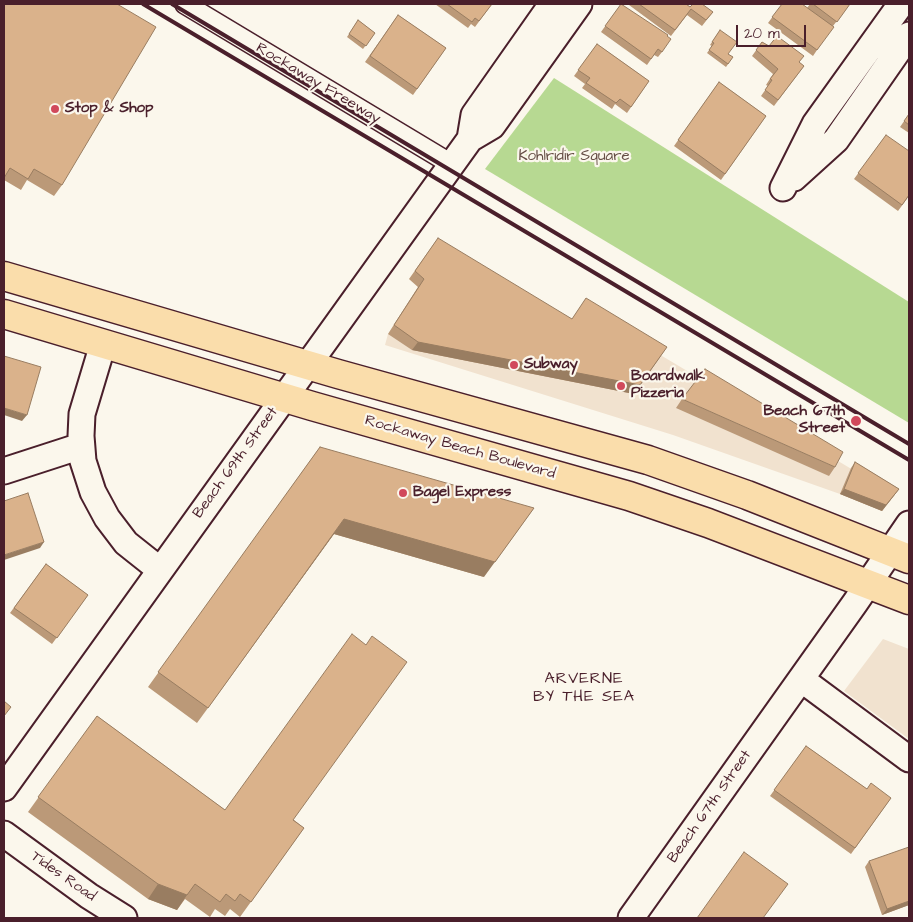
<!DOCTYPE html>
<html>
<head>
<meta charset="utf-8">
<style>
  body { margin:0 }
  #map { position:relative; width:913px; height:922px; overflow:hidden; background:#fbf7ec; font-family:"Architects Daughter",sans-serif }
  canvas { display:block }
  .frame { position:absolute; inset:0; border:5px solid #4a1f2b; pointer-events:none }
  .scale { position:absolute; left:736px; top:25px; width:70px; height:22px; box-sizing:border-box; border:2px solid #4a1f2b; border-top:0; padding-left:6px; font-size:15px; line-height:18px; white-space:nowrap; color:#4a1f2b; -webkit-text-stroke:4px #fbf7ec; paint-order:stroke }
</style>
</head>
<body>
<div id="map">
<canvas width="913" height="922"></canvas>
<div class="frame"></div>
<div class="scale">20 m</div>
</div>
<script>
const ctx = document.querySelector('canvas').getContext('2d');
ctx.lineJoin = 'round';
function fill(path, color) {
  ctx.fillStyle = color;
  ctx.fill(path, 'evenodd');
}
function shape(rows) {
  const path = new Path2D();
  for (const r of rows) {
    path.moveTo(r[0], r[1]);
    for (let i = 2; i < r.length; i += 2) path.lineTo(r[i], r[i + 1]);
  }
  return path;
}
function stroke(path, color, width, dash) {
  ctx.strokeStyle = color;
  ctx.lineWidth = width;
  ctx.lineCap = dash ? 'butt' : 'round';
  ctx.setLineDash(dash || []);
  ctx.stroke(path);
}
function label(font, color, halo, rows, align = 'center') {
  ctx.font = font + ' "Architects Daughter",sans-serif';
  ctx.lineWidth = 4.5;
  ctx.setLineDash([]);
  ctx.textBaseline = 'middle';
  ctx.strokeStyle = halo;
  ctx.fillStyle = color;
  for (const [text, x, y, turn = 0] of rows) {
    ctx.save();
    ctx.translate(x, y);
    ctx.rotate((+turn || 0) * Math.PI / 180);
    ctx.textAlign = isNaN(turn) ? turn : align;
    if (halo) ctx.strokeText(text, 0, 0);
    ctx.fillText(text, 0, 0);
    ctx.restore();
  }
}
const built = shape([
  [409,279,566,327,580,307,895,495,882,511,840,494,673,435,385,345,388,334,418,287],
  [883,639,909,649,909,739,844,691]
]);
const green = shape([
  [554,78,909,302,909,423,485,169]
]);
const pedestrian = shape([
  [185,4,451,164]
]);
const minor = shape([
  [470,139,474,115,552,4],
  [794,178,836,140,909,35],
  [783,188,815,124,901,4],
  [103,344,82,414,81,436,83,461,93,492,107,518,126,543,160,570],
  [4,471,81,446],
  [801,679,909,759],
  [4,788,470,139,492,126,579,4],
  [4,834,89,896,124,918],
  [631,918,855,603,909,524]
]);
const primary = shape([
  [4,276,338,374,648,460,747,495,909,559],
  [4,314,312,406,629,496,708,523,909,600]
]);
const rail = shape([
  [143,4,909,460],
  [172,4,909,444]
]);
const wall = shape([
  [4,4,62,185,54,196,27,180,21,190,4,180],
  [435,4,492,4,475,27,471,24,468,28],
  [621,4,667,36,662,52,658,57,654,55,647,65,601,32],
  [630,4,686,4,690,7,713,12,702,26,687,15,671,36,629,5],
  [782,4,807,8,810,4,850,4,833,26,813,56,768,23],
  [398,15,446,48,413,95,365,62],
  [358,20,375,33,363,49,347,37],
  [720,30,728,54,733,57,726,67,707,53,712,46,710,45],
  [762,42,769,46,799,62,804,66,774,106,761,96,768,86,766,85,773,74,752,56],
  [597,44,649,81,627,113,615,104,612,109,582,88,585,84,574,76],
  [719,82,766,116,721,180,674,146],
  [909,114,909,133,900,127],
  [886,135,909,196,898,211,854,179],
  [438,238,634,394,412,350,388,334,418,287,409,279],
  [682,399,835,467,829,476,676,408],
  [320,447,484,577,334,534,197,723,148,687],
  [855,462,899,489,882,511,840,494,851,468],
  [46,564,88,595,52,644,10,613],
  [97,716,225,810,294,820,304,828,240,917,230,909,225,916,215,909,210,917,185,899,177,910,148,899,28,812],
  [806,746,867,789,891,798,851,854,770,796],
  [869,861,909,905,882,915,865,867]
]);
const shadedWall = shape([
  [418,342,667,347,634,394,412,350],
  [4,408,27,415,22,421,4,415],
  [844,489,899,489,882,511,840,494],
  [534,508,484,577,334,534,197,723,344,519],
  [44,542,40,548,4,560,4,555],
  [158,884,187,895,177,910,148,899],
  [909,901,909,905,882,915,887,909]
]);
const building = shape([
  [4,4,117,4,156,27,62,185,34,169,28,179,10,168,4,178,4,4],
  [447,4,492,4,479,21,475,18,472,22,447,4],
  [621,4,668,35,667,36,671,39,662,52,658,49,651,59,605,26,621,4],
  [639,4,686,4,690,7,693,4,702,4,713,12,706,20,691,9,675,30,639,4],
  [782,4,802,4,834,27,817,50,772,17,782,4],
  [813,4,850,4,837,22,813,4],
  [398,15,446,48,417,89,370,56,398,15],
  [358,20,375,33,366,46,349,34,358,20],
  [720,30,737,42,728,54,733,57,728,64,709,50,714,43,712,42,720,30],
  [777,36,804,56,799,62,804,66,778,100,765,90,772,80,770,79,778,69,756,50,762,42,769,46,777,36],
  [597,44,649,81,631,107,620,99,616,103,586,83,590,78,578,70,597,44],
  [719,82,766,116,725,174,678,140,719,82],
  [909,114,909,125,904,121,909,114],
  [886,135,909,151,909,195,902,205,858,173,886,135],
  [438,238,572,319,586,298,667,347,640,385,418,342,394,325,424,279,415,271,438,238],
  [4,356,41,367,27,415,4,408,4,356],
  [705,369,843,452,835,467,682,399,705,369],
  [320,447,534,508,495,562,344,519,208,708,158,672,320,447],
  [855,462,899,489,886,505,844,489,855,462],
  [28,493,44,542,4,555,4,501,28,493],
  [46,564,88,595,57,638,14,608,46,564],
  [352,634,366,645,372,636,407,662,293,820,304,828,251,902,240,894,235,901,226,894,220,902,195,884,187,895,158,884,38,797,97,716,225,810,352,634],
  [4,701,11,707,4,716,4,701],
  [806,746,867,789,871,783,891,798,855,848,774,790,806,746],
  [909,847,909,901,887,909,869,861,909,847],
  [744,852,788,884,763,918,697,918,744,852]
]);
const markers = [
  [55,109,5,"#d1495b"],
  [514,365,5,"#d1495b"],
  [621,386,5,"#d1495b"],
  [856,421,6,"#d1495b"],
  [403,493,5,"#d1495b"]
];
const streetNames = [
  ["Rockaway Freeway",318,84,31],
  ["Rockaway Beach Boulevard",460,448,16],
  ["Beach 69th Street",236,463,-54],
  ["Beach 67th Street",710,807,-55],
  ["Tides Road",63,877,35]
];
const poiNames = [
  ["Stop & Shop",65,109],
  ["Subway",524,365],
  ["Boardwalk",631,377],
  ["Pizzeria",631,394],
  ["Beach 67th",845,412,"right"],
  ["Street",845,429,"right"],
  ["Bagel Express",413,493]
];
const parkNames = [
  ["Kohlridir Square",574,157]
];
const neighbourhoodNames = [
  ["ARVERNE",584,680],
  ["BY THE SEA",584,698]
];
fill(built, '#f1e2cf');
fill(green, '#b7d992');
stroke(pedestrian, '#4a1f2b', 22);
stroke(minor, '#4a1f2b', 29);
stroke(primary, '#4a1f2b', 31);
stroke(pedestrian, '#fbf7ec', 19);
stroke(minor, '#fbf7ec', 25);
stroke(primary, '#faddab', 28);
stroke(rail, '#4a1f2b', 4);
fill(wall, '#bb9978');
fill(shadedWall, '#997d61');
fill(building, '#dab28b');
stroke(building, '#997d61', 1);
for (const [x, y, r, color] of markers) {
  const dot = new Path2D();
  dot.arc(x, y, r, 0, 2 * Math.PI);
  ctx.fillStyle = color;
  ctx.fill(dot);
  stroke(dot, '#fbf7ec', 2);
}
label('15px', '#4a1f2b', '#fbf7ec', streetNames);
label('bold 15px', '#4a1f2b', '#fbf7ec', poiNames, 'left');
label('15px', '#654e45', '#fbf7ec', parkNames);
ctx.letterSpacing = '1px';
label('16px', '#4a1f2b', '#fbf7ec', neighbourhoodNames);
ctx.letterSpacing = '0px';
</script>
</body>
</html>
